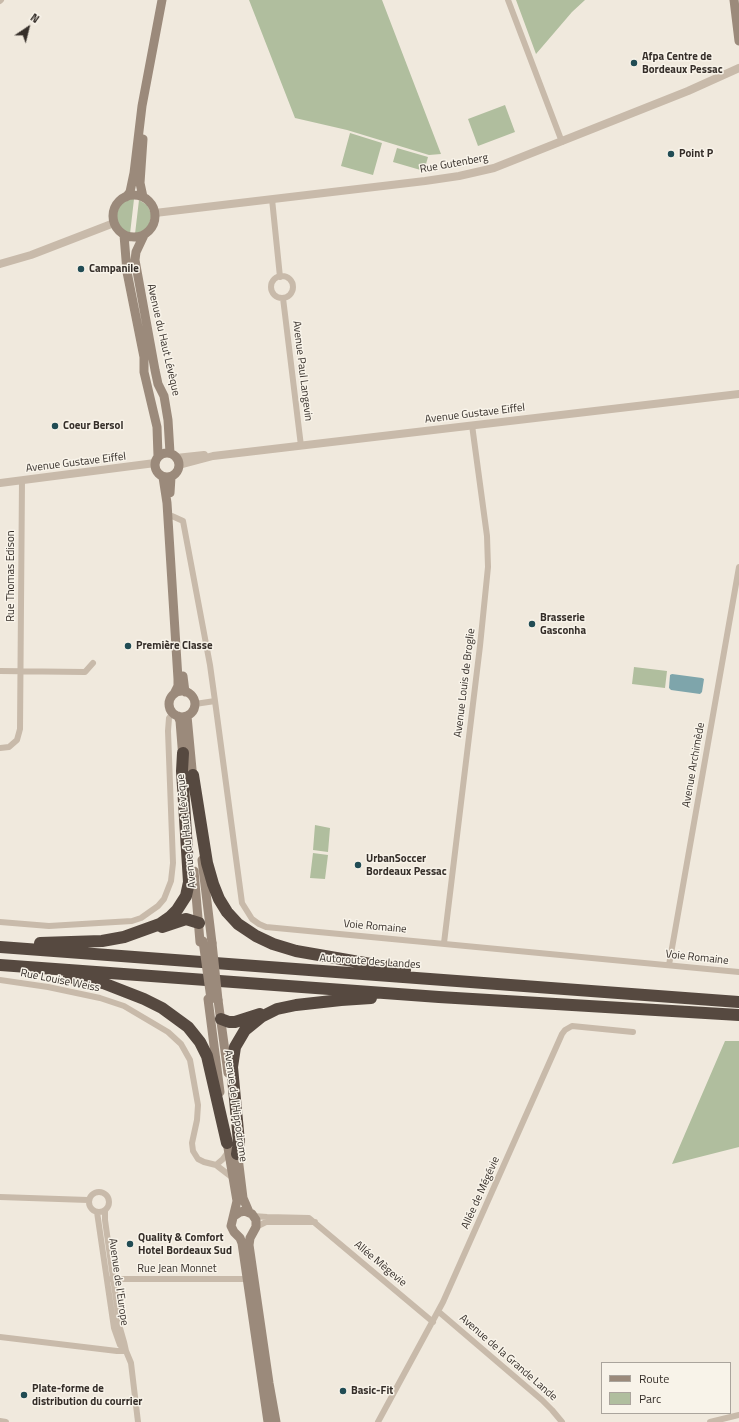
<!DOCTYPE html>
<html>
<head>
<meta charset="utf-8">
<style>
  body { margin:0 }
  #map { position:relative; width:739px; height:1422px; overflow:hidden; background:#f0e9dd; font-family:"Titillium Web",sans-serif }
  canvas { display:block }
  .legend { position:absolute; left:601px; top:1362px; width:130px; height:52px; box-sizing:border-box; background:#f8f3e9; border:1px solid #aaa49c; margin:0; padding:5px 7px; list-style:none; font-size:12px; color:#352e29 }
  .legend li { display:flex; align-items:center; gap:8px; height:20px }
  .legend b { width:20px; border:1px solid #aaa49c }
  .north { position:absolute; left:8px; top:8px; width:40px; height:40px; -webkit-text-stroke:3px #f8f3e9; paint-order:stroke; rotate:35deg; font-size:11px; font-weight:700; line-height:16px; text-align:center; color:#352e29 }
  .north::after { content:''; display:block; margin:auto; width:14px; height:18px; background:#352e29; clip-path:polygon(50% 0,100% 100%,50% 72%,0 100%) }
</style>
</head>
<body>
<div id="map">
<canvas width="739" height="1422"></canvas>
<ul class="legend">
<li><b style="height:5px;background:#9b8a7b"></b>Route</li>
<li><b style="height:11px;background:#b0be9e"></b>Parc</li>
</ul>
<div class="north">N</div>
</div>
<script>
const ctx = document.querySelector('canvas').getContext('2d');
ctx.lineJoin = 'round';
function fill(path, color) {
  ctx.fillStyle = color;
  ctx.fill(path, 'evenodd');
}
function shape(rows) {
  const path = new Path2D();
  for (const r of rows) {
    if (r.length === 3) {
      path.moveTo(r[0] + r[2], r[1]);
      path.arc(r[0], r[1], r[2], 0, 2 * Math.PI);
      continue;
    }
    path.moveTo(r[0], r[1]);
    for (let i = 2; i < r.length; i += 2) path.lineTo(r[i], r[i + 1]);
  }
  return path;
}
function stroke(path, color, width, dash) {
  ctx.strokeStyle = color;
  ctx.lineWidth = width;
  ctx.lineCap = dash ? 'butt' : 'round';
  ctx.setLineDash(dash || []);
  ctx.stroke(path);
}
function label(font, color, halo, rows, align = 'center') {
  ctx.font = font + ' "Titillium Web",sans-serif';
  ctx.lineWidth = 3;
  ctx.setLineDash([]);
  ctx.textBaseline = 'middle';
  ctx.strokeStyle = halo;
  ctx.fillStyle = color;
  for (const [text, x, y, turn = 0] of rows) {
    ctx.save();
    ctx.translate(x, y);
    ctx.rotate((+turn || 0) * Math.PI / 180);
    ctx.textAlign = isNaN(turn) ? turn : align;
    if (halo) ctx.strokeText(text, 0, 0);
    ctx.fillText(text, 0, 0);
    ctx.restore();
  }
}
const green = shape([
  [249,0,382,0,441,154,429,155,347,130,295,118],
  [516,0,585,0,572,12,536,54],
  [505,105,515,132,478,146,468,119],
  [350,133,382,143,373,175,341,166],
  [397,148,428,157,424,171,393,162],
  [131,199,134,199,130,234,126,233,119,227,116,216,119,207,124,201],
  [139,200,147,205,151,213,151,217,149,224,147,228,141,233,135,234],
  [634,667,667,671,665,688,632,684],
  [315,825,330,828,328,852,313,850],
  [313,853,328,855,325,879,310,878],
  [725,1041,739,1041,739,1147,672,1164]
]);
const water = shape([
  [672,674,702,678,704,679,702,692,700,694,671,690,669,688,670,675]
]);
const minor = shape([
  [508,0,562,142],
  [0,1,1,0],
  [272,199,280,277],
  [282,287,11],
  [283,298,301,446],
  [172,516,183,521,210,665,215,701],
  [0,671,85,672,93,663],
  [195,704,215,701,242,903,252,919,259,924,266,927,739,972],
  [0,748,9,747,17,740,20,729,22,481],
  [0,922,49,926,132,921,141,918,158,906,164,899,171,881,173,863,168,731,169,718,173,713],
  [444,943,480,646,488,567,487,536,472,425],
  [669,965,739,567],
  [0,980,48,987,100,998,124,1006,168,1032,181,1044,190,1060,198,1105,197,1120,192,1143,193,1151,198,1159,204,1162,216,1165,233,1178],
  [216,1165,223,1159,228,1152],
  [99,1202,10],
  [0,1197,88,1200],
  [105,1210,105,1220,120,1328,124,1342,126,1351],
  [97,1212,114,1328,120,1345,126,1351,131,1363,138,1422],
  [253,1216,267,1217,309,1218,433,1322],
  [256,1227,266,1222,315,1222],
  [110,1279,246,1279],
  [439,1312,542,1400,552,1410,562,1422],
  [0,1337,117,1351,126,1351],
  [0,1421,6,1422],
  [378,1422,443,1302,562,1034,565,1030,572,1026,633,1032],
  [710,1422,739,1415]
]);
const tertiary = shape([
  [155,213,425,181,459,176,494,168,688,91,739,68],
  [0,264,31,255,114,223],
  [176,458,204,455],
  [179,465,213,456,739,394],
  [0,483,155,463]
]);
const secondary = shape([
  [734,0,739,41],
  [134,216,21],
  [126,197,130,192,134,173,142,106,162,0],
  [143,197,140,183,143,139],
  [124,235,127,272,144,357,144,372,157,427,158,456],
  [144,235,136,252,135,260,155,370,158,384,164,396,168,420,170,453],
  [167,465,12],
  [163,477,167,503,178,679,178,686,174,694],
  [170,493,171,477],
  [183,676,185,692],
  [182,704,13],
  [178,716,180,721,183,759],
  [187,716,193,780],
  [202,860,212,943],
  [194,871,200,942],
  [208,999,220,1092],
  [218,1000,228,1073],
  [226,1136,237,1201,231,1226,234,1232,240,1238,242,1243,268,1422],
  [237,1149,243,1198,249,1212],
  [234,1216,240,1212,245,1211,252,1214,256,1220,256,1227,250,1238,249,1245,269,1383,276,1422]
]);
const motorway = shape([
  [193,775,207,863,213,884,219,899,227,912,238,924,256,936,273,944,296,951,405,970],
  [162,927,186,919,199,923],
  [40,943,102,941,124,937,160,924,170,917,177,910,186,896,189,882,182,771,183,753],
  [0,947,739,1002],
  [0,965,439,997,739,1015],
  [69,977,103,983,144,999,162,1008,188,1027,200,1042,207,1056,227,1143],
  [221,1019,229,1022,235,1022,260,1014],
  [237,1154,239,1142,232,1067,235,1047,245,1030,261,1017,277,1009,296,1005,341,1000,371,998]
]);
const secondaryBridge = shape([
  [203,941,211,999],
  [212,943,218,1000]
]);
const markers = [
  [634,63,4,"#214c54"],
  [671,154,4,"#214c54"],
  [81,269,4,"#214c54"],
  [55,426,4,"#214c54"],
  [532,624,4,"#214c54"],
  [128,646,4,"#214c54"],
  [358,865,4,"#214c54"],
  [130,1244,4,"#214c54"],
  [343,1391,4,"#214c54"],
  [24,1395,4,"#214c54"]
];
const poiNames = [
  ["Afpa Centre de",642,57],
  ["Bordeaux Pessac",642,70],
  ["Point P",679,154],
  ["Campanile",89,269],
  ["Coeur Bersol",63,426],
  ["Brasserie",540,618],
  ["Gasconha",540,631],
  ["Première Classe",136,646],
  ["UrbanSoccer",366,859],
  ["Bordeaux Pessac",366,872],
  ["Quality & Comfort",138,1238],
  ["Hotel Bordeaux Sud",138,1251],
  ["Plate-forme de",32,1389],
  ["distribution du courrier",32,1402],
  ["Basic-Fit",351,1391]
];
const streetNames = [
  ["Rue Gutenberg",454,164,-10],
  ["Avenue du Haut Lévèque",163,340,77],
  ["Avenue Paul Langevin",302,371,83],
  ["Avenue Gustave Eiffel",475,414,-7],
  ["Avenue Gustave Eiffel",76,463,-7],
  ["Rue Thomas Edison",11,576,-90],
  ["Avenue Louis de Broglie",465,683,-83],
  ["Avenue Archimède",694,765,-80],
  ["Avenue du Haut Lévèque",187,831,-96],
  ["Voie Romaine",375,927,5],
  ["Voie Romaine",697,958,6],
  ["Autoroute des Landes",370,962,4],
  ["Rue Louise Weiss",60,981,11],
  ["Avenue de l'Hippodrome",235,1106,82],
  ["Allée de Mégévie",481,1193,-66],
  ["Allée Mègevie",380,1264,40],
  ["Rue Jean Monnet",177,1269],
  ["Avenue de l'Europe",118,1282,82],
  ["Avenue de la Grande Lande",508,1358,41]
];
fill(green, '#b0be9e');
fill(water, '#7ea5ab');
stroke(minor, '#c8baaa', 6);
stroke(tertiary, '#c8baaa', 8);
stroke(secondary, '#9b8a7b', 9);
stroke(motorway, '#564940', 12);
stroke(secondaryBridge, '#9b8a7b', 9);
for (const [x, y, r, color] of markers) {
  const dot = new Path2D();
  dot.arc(x, y, r, 0, 2 * Math.PI);
  ctx.fillStyle = color;
  ctx.fill(dot);
  stroke(dot, '#f8f3e9', 1.5);
}
label('bold 11px', '#352e29', '#f8f3e9', poiNames, 'left');
label('11px', '#352e29', '#f8f3e9', streetNames);
</script>
</body>
</html>
